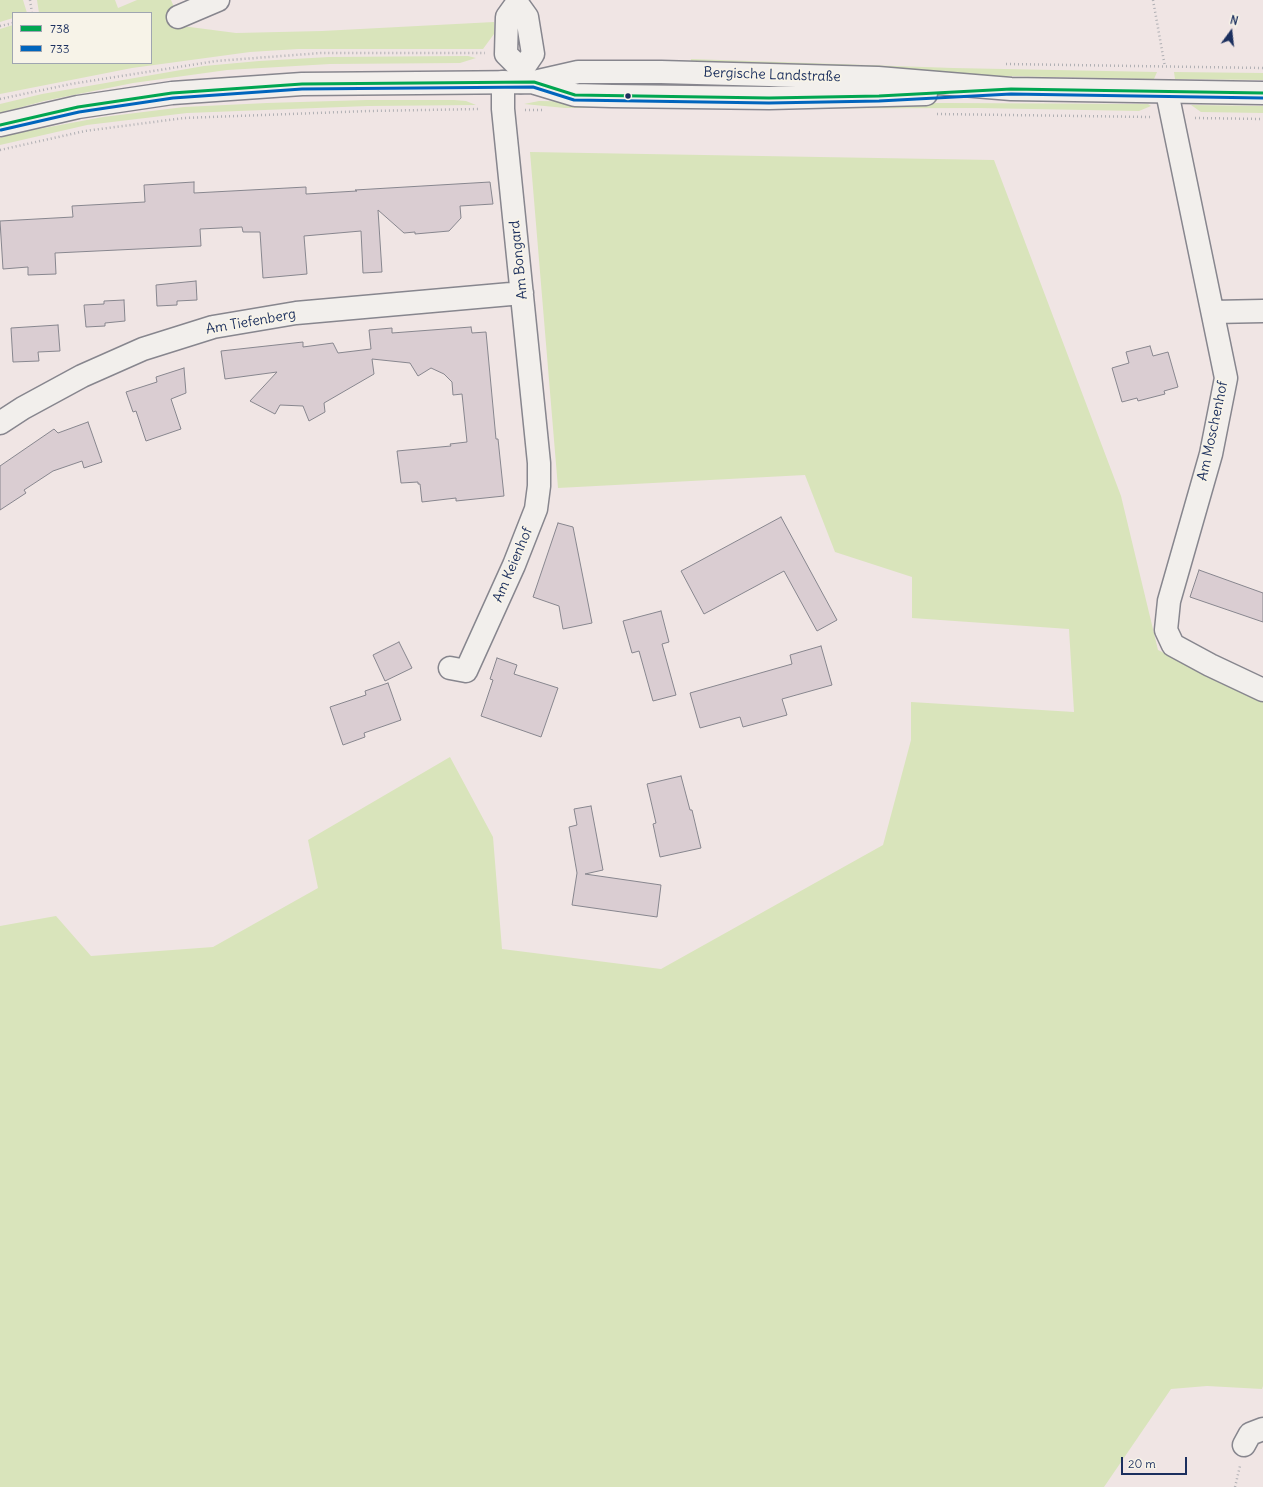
<!DOCTYPE html>
<html>
<head>
<meta charset="utf-8">
<style>
  body { margin:0 }
  #map { position:relative; width:1263px; height:1487px; overflow:hidden; background:#f0e5e4; font-family:Delius,sans-serif }
  canvas { display:block }
  .legend { position:absolute; left:12px; top:12px; width:140px; height:52px; box-sizing:border-box; background:#f7f3e8; border:1px solid #9fa5b1; margin:0; padding:5px 7px; list-style:none; font-size:12px; color:#1b2f5e }
  .legend li { display:flex; align-items:center; gap:8px; height:20px }
  .legend b { width:20px; border:1px solid #9fa5b1 }
  .north { position:absolute; left:1211px; top:12px; width:40px; height:40px; -webkit-text-stroke:3px #f7f3e8; paint-order:stroke; rotate:15deg; font-size:11px; font-weight:700; line-height:16px; text-align:center; color:#1b2f5e }
  .north::after { content:''; display:block; margin:auto; width:14px; height:18px; background:#1b2f5e; clip-path:polygon(50% 0,100% 100%,50% 72%,0 100%) }
  .scale { position:absolute; left:1121px; top:1457px; width:66px; height:18px; box-sizing:border-box; border:2px solid #1b2f5e; border-top:0; padding-left:5px; font-size:12px; line-height:14px; white-space:nowrap; color:#1b2f5e; -webkit-text-stroke:3px #f7f3e8; paint-order:stroke }
</style>
</head>
<body>
<div id="map">
<canvas width="1263" height="1487"></canvas>
<ul class="legend">
<li><b style="height:5px;background:#00a651"></b>738</li>
<li><b style="height:5px;background:#0065bd"></b>733</li>
</ul>
<div class="north">N</div>
<div class="scale">20 m</div>
</div>
<script>
const ctx = document.querySelector('canvas').getContext('2d');
ctx.lineJoin = 'round';
function fill(path, color) {
  ctx.fillStyle = color;
  ctx.fill(path, 'evenodd');
}
function shape(rows) {
  const path = new Path2D();
  for (const r of rows) {
    path.moveTo(r[0], r[1]);
    for (let i = 2; i < r.length; i += 2) path.lineTo(r[i], r[i + 1]);
  }
  return path;
}
function stroke(path, color, width, dash) {
  ctx.strokeStyle = color;
  ctx.lineWidth = width;
  ctx.lineCap = dash ? 'butt' : 'round';
  ctx.setLineDash(dash || []);
  ctx.stroke(path);
}
function label(font, color, halo, rows, align = 'center') {
  ctx.font = font + ' Delius,sans-serif';
  ctx.lineWidth = 3.5;
  ctx.setLineDash([]);
  ctx.textBaseline = 'middle';
  ctx.strokeStyle = halo;
  ctx.fillStyle = color;
  for (const [text, x, y, turn = 0] of rows) {
    ctx.save();
    ctx.translate(x, y);
    ctx.rotate((+turn || 0) * Math.PI / 180);
    ctx.textAlign = isNaN(turn) ? turn : align;
    if (halo) ctx.strokeText(text, 0, 0);
    ctx.fillText(text, 0, 0);
    ctx.restore();
  }
}
const green = shape([
  [0,0,23,0,27,13,13,13,13,18,0,22],
  [37,0,115,0,118,8,137,0,171,0,182,26,236,33,322,31,494,22,494,34,483,49,298,49,250,52,132,68,0,94,0,29,13,25,13,63,151,63,151,13,39,13],
  [468,56,476,58,460,63,330,64,227,70,133,83,44,101,0,113,0,104,42,94,204,66,259,61,329,57],
  [691,59,953,68,1157,72,1154,79,952,75,690,66],
  [1174,72,1263,73,1263,80,1175,79],
  [367,100,454,100,466,101,476,105,368,106,187,113,87,125,0,145,0,138,17,133,103,117,184,107,267,103],
  [539,101,604,102,605,106,601,108,565,108,524,104],
  [686,103,947,103,1148,104,1151,106,1139,111,978,108,686,109],
  [1191,105,1263,106,1263,113,1201,112],
  [530,152,994,160,1121,496,1158,650,1263,699,1263,1386,1262,1389,1207,1386,1171,1389,1104,1487,0,1487,0,926,56,916,91,956,213,947,318,888,308,840,450,757,493,837,502,949,661,969,883,845,911,740,911,702,1074,712,1069,629,912,618,912,577,835,552,805,475,558,488]
]);
const building = shape([
  [194,182,194,193,306,187,306,194,357,191,355,190,490,182,493,204,460,206,461,218,449,231,415,234,415,232,404,233,378,210,382,272,363,273,361,231,304,236,307,274,263,278,260,232,243,232,242,227,200,229,201,246,55,253,56,274,28,275,28,267,3,269,0,221,73,217,72,206,145,202,144,185,194,182],
  [196,281,197,300,177,301,177,305,157,306,156,285,196,281],
  [124,300,125,321,105,323,105,326,86,327,84,305,104,304,104,301,124,300],
  [58,325,60,351,38,352,39,361,13,362,11,328,58,325],
  [471,327,472,333,486,332,496,439,498,439,504,496,456,501,456,498,422,502,420,484,418,484,418,482,401,483,397,451,451,446,450,444,467,442,462,394,453,395,452,382,444,374,431,368,418,376,410,363,372,359,374,374,324,403,325,412,309,421,303,406,280,405,275,414,250,401,277,372,225,379,221,351,303,342,303,347,333,343,338,353,371,349,369,330,392,328,392,333,471,327],
  [1150,346,1153,356,1168,352,1178,387,1164,391,1165,394,1138,401,1137,398,1122,402,1112,368,1129,363,1126,352,1150,346],
  [184,368,186,393,171,399,181,429,146,441,136,411,133,412,126,392,157,382,156,377,184,368],
  [88,422,102,462,84,468,82,461,53,471,24,490,26,493,0,510,0,466,54,429,58,433,88,422],
  [781,517,837,620,817,631,784,571,704,614,681,571,781,517],
  [558,523,573,527,592,623,563,629,559,606,533,597,558,523],
  [1199,570,1263,593,1263,622,1190,597,1199,570],
  [661,611,669,642,662,644,676,695,653,701,639,651,632,653,623,621,661,611],
  [399,642,412,668,385,681,373,655,399,642],
  [821,646,832,685,782,699,787,715,743,727,740,717,700,728,690,693,792,664,790,655,821,646],
  [497,658,517,665,514,674,558,688,541,737,481,716,493,680,490,679,497,658],
  [388,683,401,720,364,733,365,737,343,745,330,707,366,695,365,691,388,683],
  [681,776,690,810,692,810,701,848,660,857,653,824,656,823,647,784,681,776],
  [591,806,603,870,585,874,661,885,657,917,572,905,577,873,569,827,577,825,574,809,591,806]
]);
const path = shape([
  [30,0,32,13],
  [1153,0,1165,67],
  [0,26,13,23],
  [1006,64,1263,68],
  [0,99,71,84,216,61,321,53,485,53],
  [525,110,544,110],
  [937,114,1150,117],
  [1195,118,1263,119],
  [0,150,85,131,184,118,369,111,480,109],
  [1235,1487,1240,1466]
]);
const minor = shape([
  [517,0,517,3,527,17,533,54,522,70,521,82],
  [517,3,507,17,506,54,522,70],
  [178,17,218,0],
  [1167,92,1226,378,1211,454,1169,601,1166,630,1173,645,1210,665,1263,690],
  [1213,312,1263,311],
  [0,423,23,408,82,376,143,349,213,327,296,313,522,293],
  [450,668,466,671,514,565,536,509,539,486,539,463,503,109,503,82],
  [1244,1445,1250,1434,1263,1429]
]);
const major = shape([
  [535,83,575,95,612,96,769,98,926,94],
  [0,125,78,107,172,93,302,84,534,82,578,72,661,72,878,78,1011,89,1263,93]
]);
const bus1 = shape([
  [0,125,78,107,172,93,302,84,534,82,575,95,769,98,879,96,1011,89,1263,93]
]);
const bus2 = shape([
  [1,130,79,112,173,98,302,89,533,87,574,100,769,103,879,101,1011,94,1263,98]
]);
const markers = [
  [628,96,3.5,"#1b2f5e"]
];
const streetNames = [
  ["Bergische Landstraße",772,75,2],
  ["Am Bongard",519,260,-96],
  ["Am Tiefenberg",251,322,-10],
  ["Am Moschenhof",1213,431,-78],
  ["Am Keienhof",513,565,-67]
];
fill(green, '#d9e4bb');
fill(building, '#dacdd2');
stroke(building, '#87868e', 1);
stroke(minor, '#87868e', 25);
stroke(major, '#87868e', 25);
stroke(path, '#b0b0b4', 2.5, [1, 3]);
stroke(minor, '#f2efec', 22);
stroke(major, '#f2efec', 22);
stroke(bus1, '#00a651', 3);
stroke(bus2, '#0065bd', 3);
for (const [x, y, r, color] of markers) {
  const dot = new Path2D();
  dot.arc(x, y, r, 0, 2 * Math.PI);
  ctx.fillStyle = color;
  ctx.fill(dot);
  stroke(dot, '#f7f3e8', 1.5);
}
label('14px', '#1b2f5e', '#f7f3e8', streetNames);
</script>
</body>
</html>
